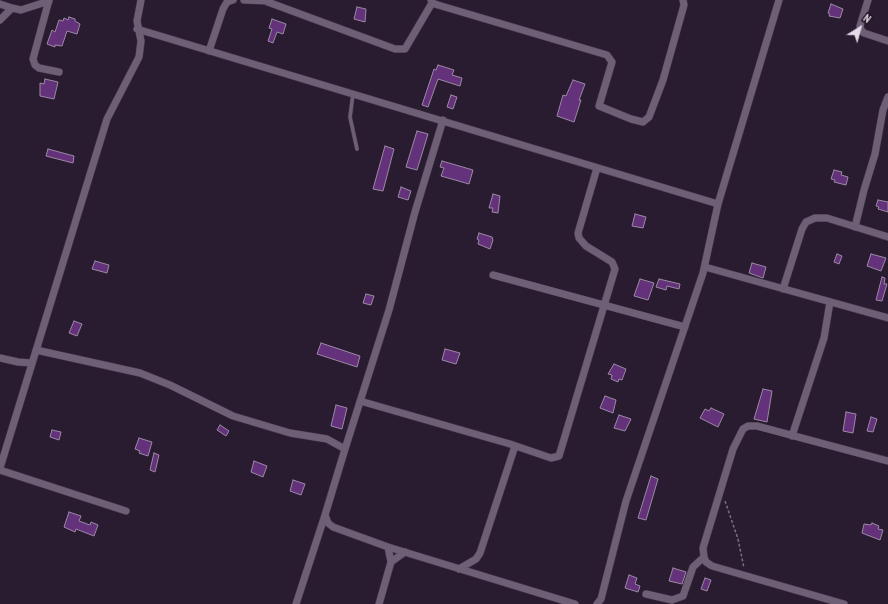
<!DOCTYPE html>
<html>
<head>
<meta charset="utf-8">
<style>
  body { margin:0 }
  #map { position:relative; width:888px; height:604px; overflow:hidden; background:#2a1c30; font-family:"PT Sans Narrow",sans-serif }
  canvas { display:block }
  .north { position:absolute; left:840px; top:8px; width:40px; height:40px; -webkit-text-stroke:3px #201326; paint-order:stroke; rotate:37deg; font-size:11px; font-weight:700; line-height:16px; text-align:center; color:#e4dbe9 }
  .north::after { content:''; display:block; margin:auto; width:14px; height:18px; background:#e4dbe9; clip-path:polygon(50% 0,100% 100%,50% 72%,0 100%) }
</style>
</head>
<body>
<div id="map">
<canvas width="888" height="604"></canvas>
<div class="north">N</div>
</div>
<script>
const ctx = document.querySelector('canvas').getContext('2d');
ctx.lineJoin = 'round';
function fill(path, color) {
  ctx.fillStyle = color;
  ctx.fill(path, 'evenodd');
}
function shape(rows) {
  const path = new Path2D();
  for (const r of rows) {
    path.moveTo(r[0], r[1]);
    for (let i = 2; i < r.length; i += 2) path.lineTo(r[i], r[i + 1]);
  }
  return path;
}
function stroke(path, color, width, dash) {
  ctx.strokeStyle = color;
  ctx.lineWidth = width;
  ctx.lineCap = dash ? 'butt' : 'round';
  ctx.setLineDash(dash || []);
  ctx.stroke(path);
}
const building = shape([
  [831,4,843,9,840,18,829,16,830,14,828,13,831,4],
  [357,7,366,9,365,22,354,19,357,7],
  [69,17,75,19,75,21,80,24,77,34,67,31,62,46,55,45,55,47,47,44,52,30,55,32,59,20,63,21,64,18,68,20,69,17],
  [272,19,286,24,283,34,277,32,273,43,268,41,272,29,269,28,272,19],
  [438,65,454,70,452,75,462,78,460,86,438,79,428,107,422,105,434,69,436,70,438,65],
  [45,79,58,82,54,99,40,96,40,83,44,84,45,79],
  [573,80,585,84,579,100,581,100,574,122,557,116,563,95,566,96,573,80],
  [451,95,457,97,453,109,447,107,451,95],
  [417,131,428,134,417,170,406,167,417,131],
  [385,146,394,149,383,191,373,189,385,146],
  [48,149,74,156,73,163,46,156,48,149],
  [442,161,473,170,469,184,441,176,444,168,440,167,442,161],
  [834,170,842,172,841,175,848,177,846,185,834,182,835,180,831,179,834,170],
  [401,187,411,191,408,200,398,197,401,187],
  [493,194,500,196,498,213,492,212,493,208,489,208,493,194],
  [878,200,888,202,888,212,878,209,879,207,876,206,878,200],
  [635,214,646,217,643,228,632,226,635,214],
  [479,233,492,237,493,240,490,249,478,244,479,240,477,239,479,233],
  [837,254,842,256,839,264,834,262,837,254],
  [871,254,886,258,881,271,867,266,871,254],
  [95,261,109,265,107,273,92,269,95,261],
  [752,263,766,267,763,278,749,273,752,263],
  [882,277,885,278,884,284,887,284,882,301,876,300,882,277],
  [640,279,654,283,648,300,634,296,640,279],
  [659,279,680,284,679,289,667,286,666,290,656,287,659,279],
  [366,294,374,296,371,305,363,303,366,294],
  [74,321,82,324,77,336,69,333,74,321],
  [321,343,360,356,357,367,317,354,321,343],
  [445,349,460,353,456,364,442,360,445,349],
  [614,364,626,369,622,380,619,379,618,382,611,379,612,375,608,374,614,364],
  [763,389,772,391,767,422,754,419,763,389],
  [605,396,616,400,613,413,600,408,605,396],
  [336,405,347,408,342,429,331,426,336,405],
  [711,408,724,414,718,427,700,418,705,409,709,411,711,408],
  [846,412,856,414,853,433,843,431,846,412],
  [619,415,631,419,625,431,614,428,619,415],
  [871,417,877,419,873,432,867,431,871,417],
  [220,425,229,431,226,436,217,430,220,425],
  [52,430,61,432,59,440,50,437,52,430],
  [139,438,152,442,148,456,139,453,140,451,135,449,139,438],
  [154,453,159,455,155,472,150,470,154,453],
  [254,461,267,466,263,477,251,472,254,461],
  [651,476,658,479,646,520,638,518,651,476],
  [293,480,305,484,301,495,290,491,293,480],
  [69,512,81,516,79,521,90,525,91,522,98,525,94,536,76,529,75,532,64,527,69,512],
  [872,523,879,526,878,529,883,530,880,540,862,533,864,524,871,525,872,523],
  [673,568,686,572,682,584,669,581,673,568],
  [629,575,637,578,635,584,640,586,638,592,625,588,629,575],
  [705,578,711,580,707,591,701,589,705,578]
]);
const path = shape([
  [725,501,738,539,744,568]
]);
const service = shape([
  [353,94,350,117,357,149]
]);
const minor = shape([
  [49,0,33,59,35,65,39,68,59,72],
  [244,0,270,1],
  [431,0,432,3,438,5,607,55,612,62,599,106,631,119,643,122,649,117,663,80,684,5,683,0],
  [868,0,860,26,861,30,864,33,888,41],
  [265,1,395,49,405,49,432,3],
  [0,4,12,8],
  [0,20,12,8,21,10,49,1],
  [137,29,718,204],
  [209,51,223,9,227,2,233,0],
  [855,227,864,190,875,154,883,110,888,97],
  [705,267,888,318],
  [493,275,685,327],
  [783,289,802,229,806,222,815,218,827,218,888,237],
  [36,350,140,373,170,385,233,416,290,433,327,439,345,449,325,515,328,523,333,527,388,547,575,604],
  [0,358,18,362,32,363],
  [360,401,510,444,551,458,559,456,615,269,612,262,586,246,579,238,578,233,597,168],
  [792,436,824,338,830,302],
  [345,449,389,310,415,212,443,120],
  [0,468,107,119,139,57,141,41,137,21,141,0],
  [0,470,126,511],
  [391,562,405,552],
  [459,569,476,559,480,553,515,446],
  [646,594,672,600,683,596,693,567,704,557],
  [296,604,325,515],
  [379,604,391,562,388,547],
  [597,604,601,599,626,501,703,273,718,204,779,0],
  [844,604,712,566,706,562,704,557,703,548,733,449,743,429,748,426,757,426,888,461]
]);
fill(building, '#64327a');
stroke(building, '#9b8aa3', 1);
stroke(service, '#44394a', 4.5);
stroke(minor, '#44394a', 8);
stroke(path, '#7a6e7f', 1.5, [3, 2]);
stroke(service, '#6e5e76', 3.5);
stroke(minor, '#6e5e76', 7);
</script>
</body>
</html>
